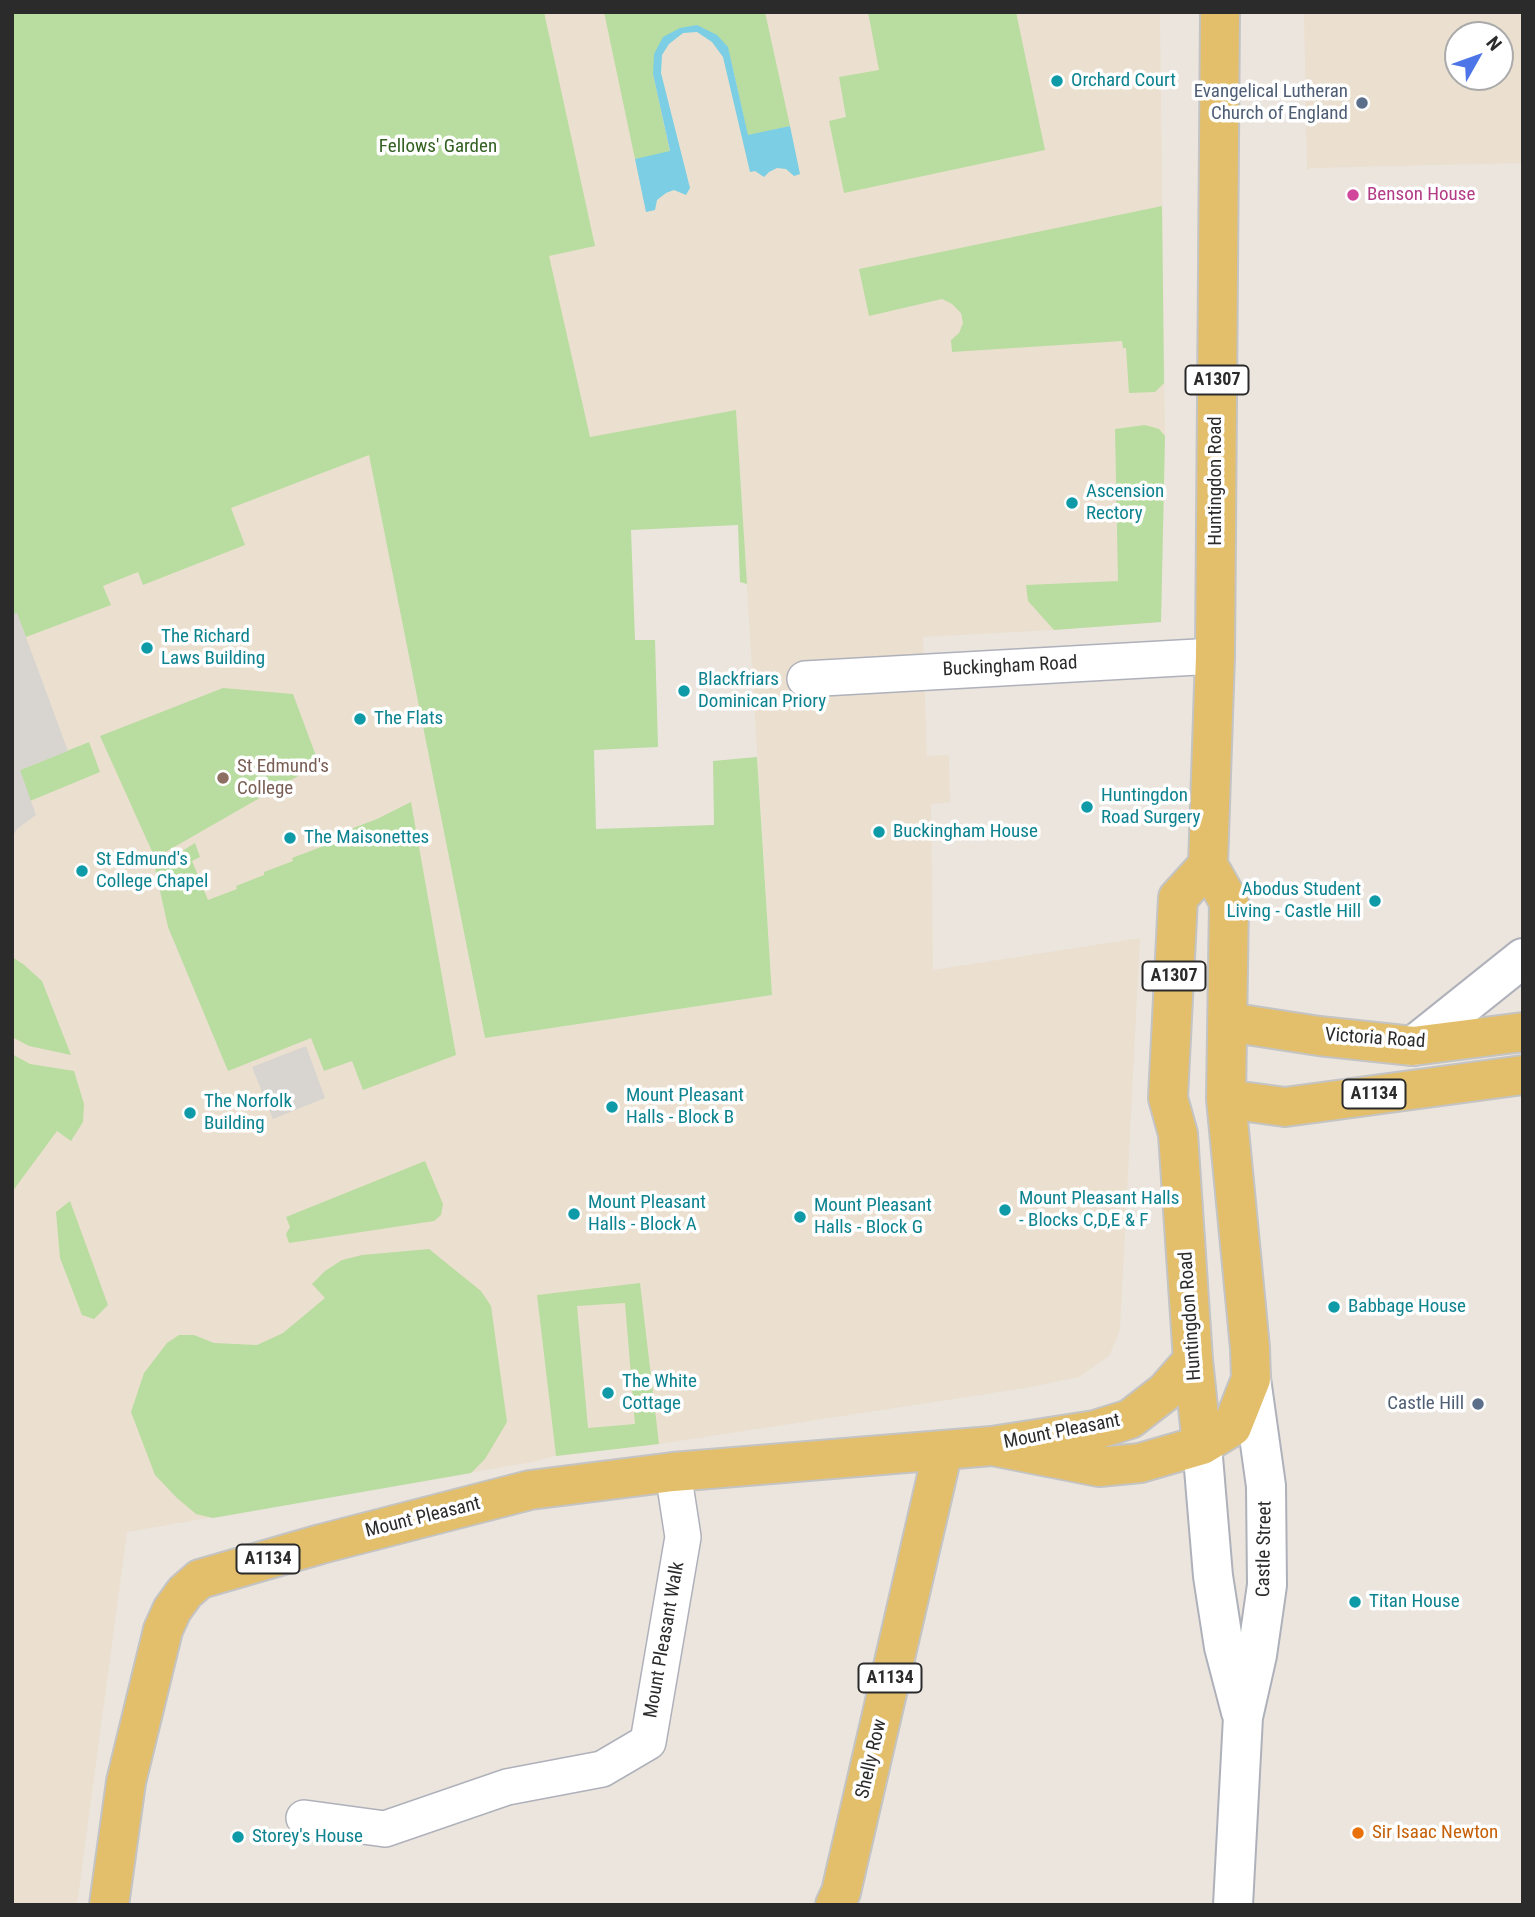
<!DOCTYPE html>
<html>
<head>
<meta charset="utf-8">
<style>
  body { margin:0 }
  #map { position:relative; width:1535px; height:1917px; overflow:hidden; background:#ebe5de; font-family:"Roboto Condensed",sans-serif }
  canvas { display:block }
  .frame { position:absolute; inset:0; border:14px solid #2b2b2b; pointer-events:none }
  .north { position:absolute; left:1444px; top:21px; width:70px; height:70px; box-sizing:border-box; background:#fff; border:2px solid #aaa; border-radius:50%; rotate:50deg; font-size:19px; font-weight:700; line-height:28px; text-align:center; color:#2b2b2b }
  .north::after { content:''; display:block; margin:auto; width:24px; height:32px; background:#4e75e8; clip-path:polygon(50% 0,100% 100%,50% 72%,0 100%) }
</style>
</head>
<body>
<div id="map">
<canvas width="1535" height="1917"></canvas>
<div class="frame"></div>
<div class="north">N</div>
</div>
<script>
const ctx = document.querySelector('canvas').getContext('2d');
ctx.lineJoin = 'round';
function fill(path, color) {
  ctx.fillStyle = color;
  ctx.fill(path, 'evenodd');
}
function shape(rows) {
  const path = new Path2D();
  for (const r of rows) {
    path.moveTo(r[0], r[1]);
    for (let i = 2; i < r.length; i += 2) path.lineTo(r[i], r[i + 1]);
  }
  return path;
}
function stroke(path, color, width, dash) {
  ctx.strokeStyle = color;
  ctx.lineWidth = width;
  ctx.lineCap = dash ? 'butt' : 'round';
  ctx.setLineDash(dash || []);
  ctx.stroke(path);
}
function label(font, color, halo, rows, align = 'center') {
  ctx.font = font + ' "Roboto Condensed",sans-serif';
  ctx.lineWidth = 7;
  ctx.setLineDash([]);
  ctx.textBaseline = 'middle';
  ctx.strokeStyle = halo;
  ctx.fillStyle = color;
  for (const [text, x, y, turn = 0] of rows) {
    ctx.save();
    ctx.translate(x, y);
    ctx.rotate((+turn || 0) * Math.PI / 180);
    ctx.textAlign = isNaN(turn) ? turn : align;
    if (halo) ctx.strokeText(text, 0, 0);
    ctx.fillText(text, 0, 0);
    ctx.restore();
  }
}
const education = shape([
  [12,12,1160,12,1165,436,1161,622,1054,630,923,637,927,756,949,755,950,802,931,804,933,970,1140,938,1120,1330,1109,1356,1079,1377,1026,1388,659,1444,556,1456,527,1463,127,1532,77,1905,12,1905],
  [736,410,772,995,485,1038,374,479],
  [1304,12,1523,12,1523,163,1312,168,1307,170],
  [1458,35,1500,35,1500,77,1458,77]
]);
const green = shape([
  [12,12,544,12,595,246,549,256,590,437,736,410,747,584,740,582,738,525,631,530,635,640,655,640,658,747,594,750,596,829,714,825,713,761,757,757,772,995,485,1038,369,455,231,508,245,545,143,585,138,572,103,586,111,605,26,637,17,614,12,615],
  [604,12,765,12,790,126,748,136,730,56,697,25,663,37,653,74,670,152,635,159],
  [868,12,1016,12,1045,150,844,193,829,121,846,117,839,77,879,70],
  [1162,206,1164,383,1155,392,1129,393,1126,348,1123,348,1122,341,952,352,951,340,959,333,963,323,961,313,952,304,942,299,869,316,859,269],
  [1145,425,1159,429,1165,436,1161,622,1054,630,1028,601,1026,585,1118,581,1115,429],
  [223,688,293,694,319,764,155,858,100,736],
  [89,742,100,772,30,801,20,770],
  [411,802,456,1055,363,1090,352,1061,324,1071,311,1038,228,1071,168,927,155,868,195,843,200,857,192,861,208,900,237,889,236,886,264,875,264,872,293,861,292,858,321,847,320,844,349,834,348,830,377,819],
  [12,957,23,964,42,981,71,1055,29,1046,12,1037],
  [12,1054,30,1064,74,1071,84,1104,83,1122,71,1141,57,1131,12,1192],
  [425,1161,443,1204,441,1215,434,1221,289,1243,286,1234,290,1227,286,1217],
  [70,1201,108,1305,94,1319,82,1315,60,1258,56,1212],
  [429,1249,481,1291,491,1306,507,1422,485,1459,471,1473,213,1518,196,1514,177,1498,155,1475,131,1412,144,1373,167,1343,179,1335,194,1335,214,1343,257,1345,283,1333,325,1298,312,1284,325,1271,342,1260,362,1255],
  [640,1283,659,1444,556,1456,537,1295],
  [625,1303,635,1424,588,1428,577,1306]
]);
const plaza = shape([
  [17,613,68,751,20,770,36,815,17,829,12,838,12,615],
  [306,1046,325,1098,273,1119,252,1067]
]);
const water = shape([
  [697,25,717,35,728,47,748,135,790,126,800,174,794,176,786,169,777,168,769,172,764,177,755,171,750,172,723,57,712,42,697,32,683,33,669,44,662,55,661,73,690,188,686,195,674,190,666,193,657,200,655,210,646,212,635,159,670,151,653,74,654,54,663,37,680,28]
]);
const street = shape([
  [805,679,1215,656],
  [304,1818,385,1829,507,1787,602,1769,648,1742,683,1537,673,1472]
]);
const secondary = shape([
  [1413,1046,1523,958],
  [1202,1445,1213,1576,1224,1647,1241,1712],
  [1233,1905,1243,1717,1257,1655,1267,1585,1266,1486,1251,1379]
]);
const primary = shape([
  [1228,1022,1319,1036,1413,1046,1523,1032],
  [1226,1099,1285,1107,1523,1075],
  [1202,1445,1193,1360,1178,1134,1168,1098,1178,898,1208,865],
  [992,1446,1099,1467,1140,1463,1202,1445,1232,1427,1251,1379,1250,1348,1226,1099,1229,902,1208,865,1215,656,1220,12],
  [109,1905,126,1782,163,1630,172,1610,185,1592,200,1579,321,1544,530,1490,673,1472,992,1446,1095,1430,1130,1419,1165,1392,1193,1360],
  [835,1905,841,1892,943,1450]
]);
const markers = [
  [1057,81,7,"#0f9aa8"],
  [1362,103,7,"#5c6f8a"],
  [1353,195,7,"#d1479c"],
  [1072,503,7,"#0f9aa8"],
  [147,648,7,"#0f9aa8"],
  [684,691,7,"#0f9aa8"],
  [360,719,7,"#0f9aa8"],
  [223,778,7,"#8d6e63"],
  [1087,807,7,"#0f9aa8"],
  [879,832,7,"#0f9aa8"],
  [290,838,7,"#0f9aa8"],
  [82,871,7,"#0f9aa8"],
  [1375,901,7,"#0f9aa8"],
  [612,1107,7,"#0f9aa8"],
  [190,1113,7,"#0f9aa8"],
  [1005,1210,7,"#0f9aa8"],
  [574,1214,7,"#0f9aa8"],
  [800,1217,7,"#0f9aa8"],
  [1334,1307,7,"#0f9aa8"],
  [608,1393,7,"#0f9aa8"],
  [1478,1404,7,"#5c6f8a"],
  [1355,1602,7,"#0f9aa8"],
  [1358,1833,7,"#e8710a"],
  [238,1837,7,"#0f9aa8"]
];
const shields = [
  [1217,380,63],
  [1174,976,63],
  [1374,1094,63],
  [268,1559,63],
  [890,1678,63]
];
const shieldNames = [
  ["A1307",1217,380],
  ["A1307",1174,976],
  ["A1134",1374,1094],
  ["A1134",268,1559],
  ["A1134",890,1678]
];
const cultureNames = [
  ["Orchard Court",1071,81],
  ["Ascension",1086,492],
  ["Rectory",1086,514],
  ["The Richard",161,637],
  ["Laws Building",161,659],
  ["Blackfriars",698,680],
  ["Dominican Priory",698,702],
  ["The Flats",374,719],
  ["Huntingdon",1101,796],
  ["Road Surgery",1101,818],
  ["Buckingham House",893,832],
  ["The Maisonettes",304,838],
  ["St Edmund's",96,860],
  ["College Chapel",96,882],
  ["Abodus Student",1361,890,"right"],
  ["Living - Castle Hill",1361,912,"right"],
  ["Mount Pleasant",626,1096],
  ["Halls - Block B",626,1118],
  ["The Norfolk",204,1102],
  ["Building",204,1124],
  ["Mount Pleasant Halls",1019,1199],
  ["- Blocks C,D,E & F",1019,1221],
  ["Mount Pleasant",588,1203],
  ["Halls - Block A",588,1225],
  ["Mount Pleasant",814,1206],
  ["Halls - Block G",814,1228],
  ["Babbage House",1348,1307],
  ["The White",622,1382],
  ["Cottage",622,1404],
  ["Titan House",1369,1602],
  ["Storey's House",252,1837]
];
const serviceNames = [
  ["Evangelical Lutheran",1348,92],
  ["Church of England",1348,114],
  ["Castle Hill",1464,1404]
];
const parkNames = [
  ["Fellows' Garden",438,147]
];
const hotelNames = [
  ["Benson House",1367,195]
];
const streetNames = [
  ["Huntingdon Road",1216,481,-90],
  ["Buckingham Road",1010,667,-3],
  ["Victoria Road",1375,1039,4],
  ["Huntingdon Road",1191,1316,-94],
  ["Mount Pleasant",1062,1432,-11],
  ["Mount Pleasant",423,1518,-14],
  ["Castle Street",1265,1549,-89],
  ["Mount Pleasant Walk",665,1640,-80],
  ["Shelly Row",872,1759,-77]
];
const educationNames = [
  ["St Edmund's",237,767],
  ["College",237,789]
];
const foodNames = [
  ["Sir Isaac Newton",1372,1833]
];
fill(education, '#ebe0cf');
fill(green, '#b9dca0');
fill(plaza, '#d8d4d0');
fill(water, '#7bcee3');
stroke(street, '#afb1ba', 38);
stroke(secondary, '#afb1ba', 42);
stroke(primary, '#c4c4c4', 42);
stroke(street, '#fff', 35);
stroke(secondary, '#fff', 38);
stroke(primary, '#e3bf6b', 38);
for (const [x, y, r, color] of markers) {
  const dot = new Path2D();
  dot.arc(x, y, r, 0, 2 * Math.PI);
  ctx.fillStyle = color;
  ctx.fill(dot);
  stroke(dot, '#fff', 2.5);
}
for (const [x, y, w] of shields) {
  const box = new Path2D();
  box.roundRect(x - w / 2, y - 14.5, w, 29, 5);
  ctx.fillStyle = '#fff';
  ctx.fill(box);
  stroke(box, '#2b2b2b', 2);
}
label('bold 18px', '#2b2b2b', null, shieldNames);
label('19px', '#0d838f', '#fff', cultureNames, 'left');
label('19px', '#4e5e75', '#fff', serviceNames, 'right');
label('19px', '#336121', '#fff', parkNames);
label('19px', '#b23c85', '#fff', hotelNames, 'left');
label('19px', '#2b2b2b', '#fff', streetNames);
label('19px', '#785e54', '#fff', educationNames, 'left');
label('19px', '#c56008', '#fff', foodNames, 'left');
</script>
</body>
</html>
